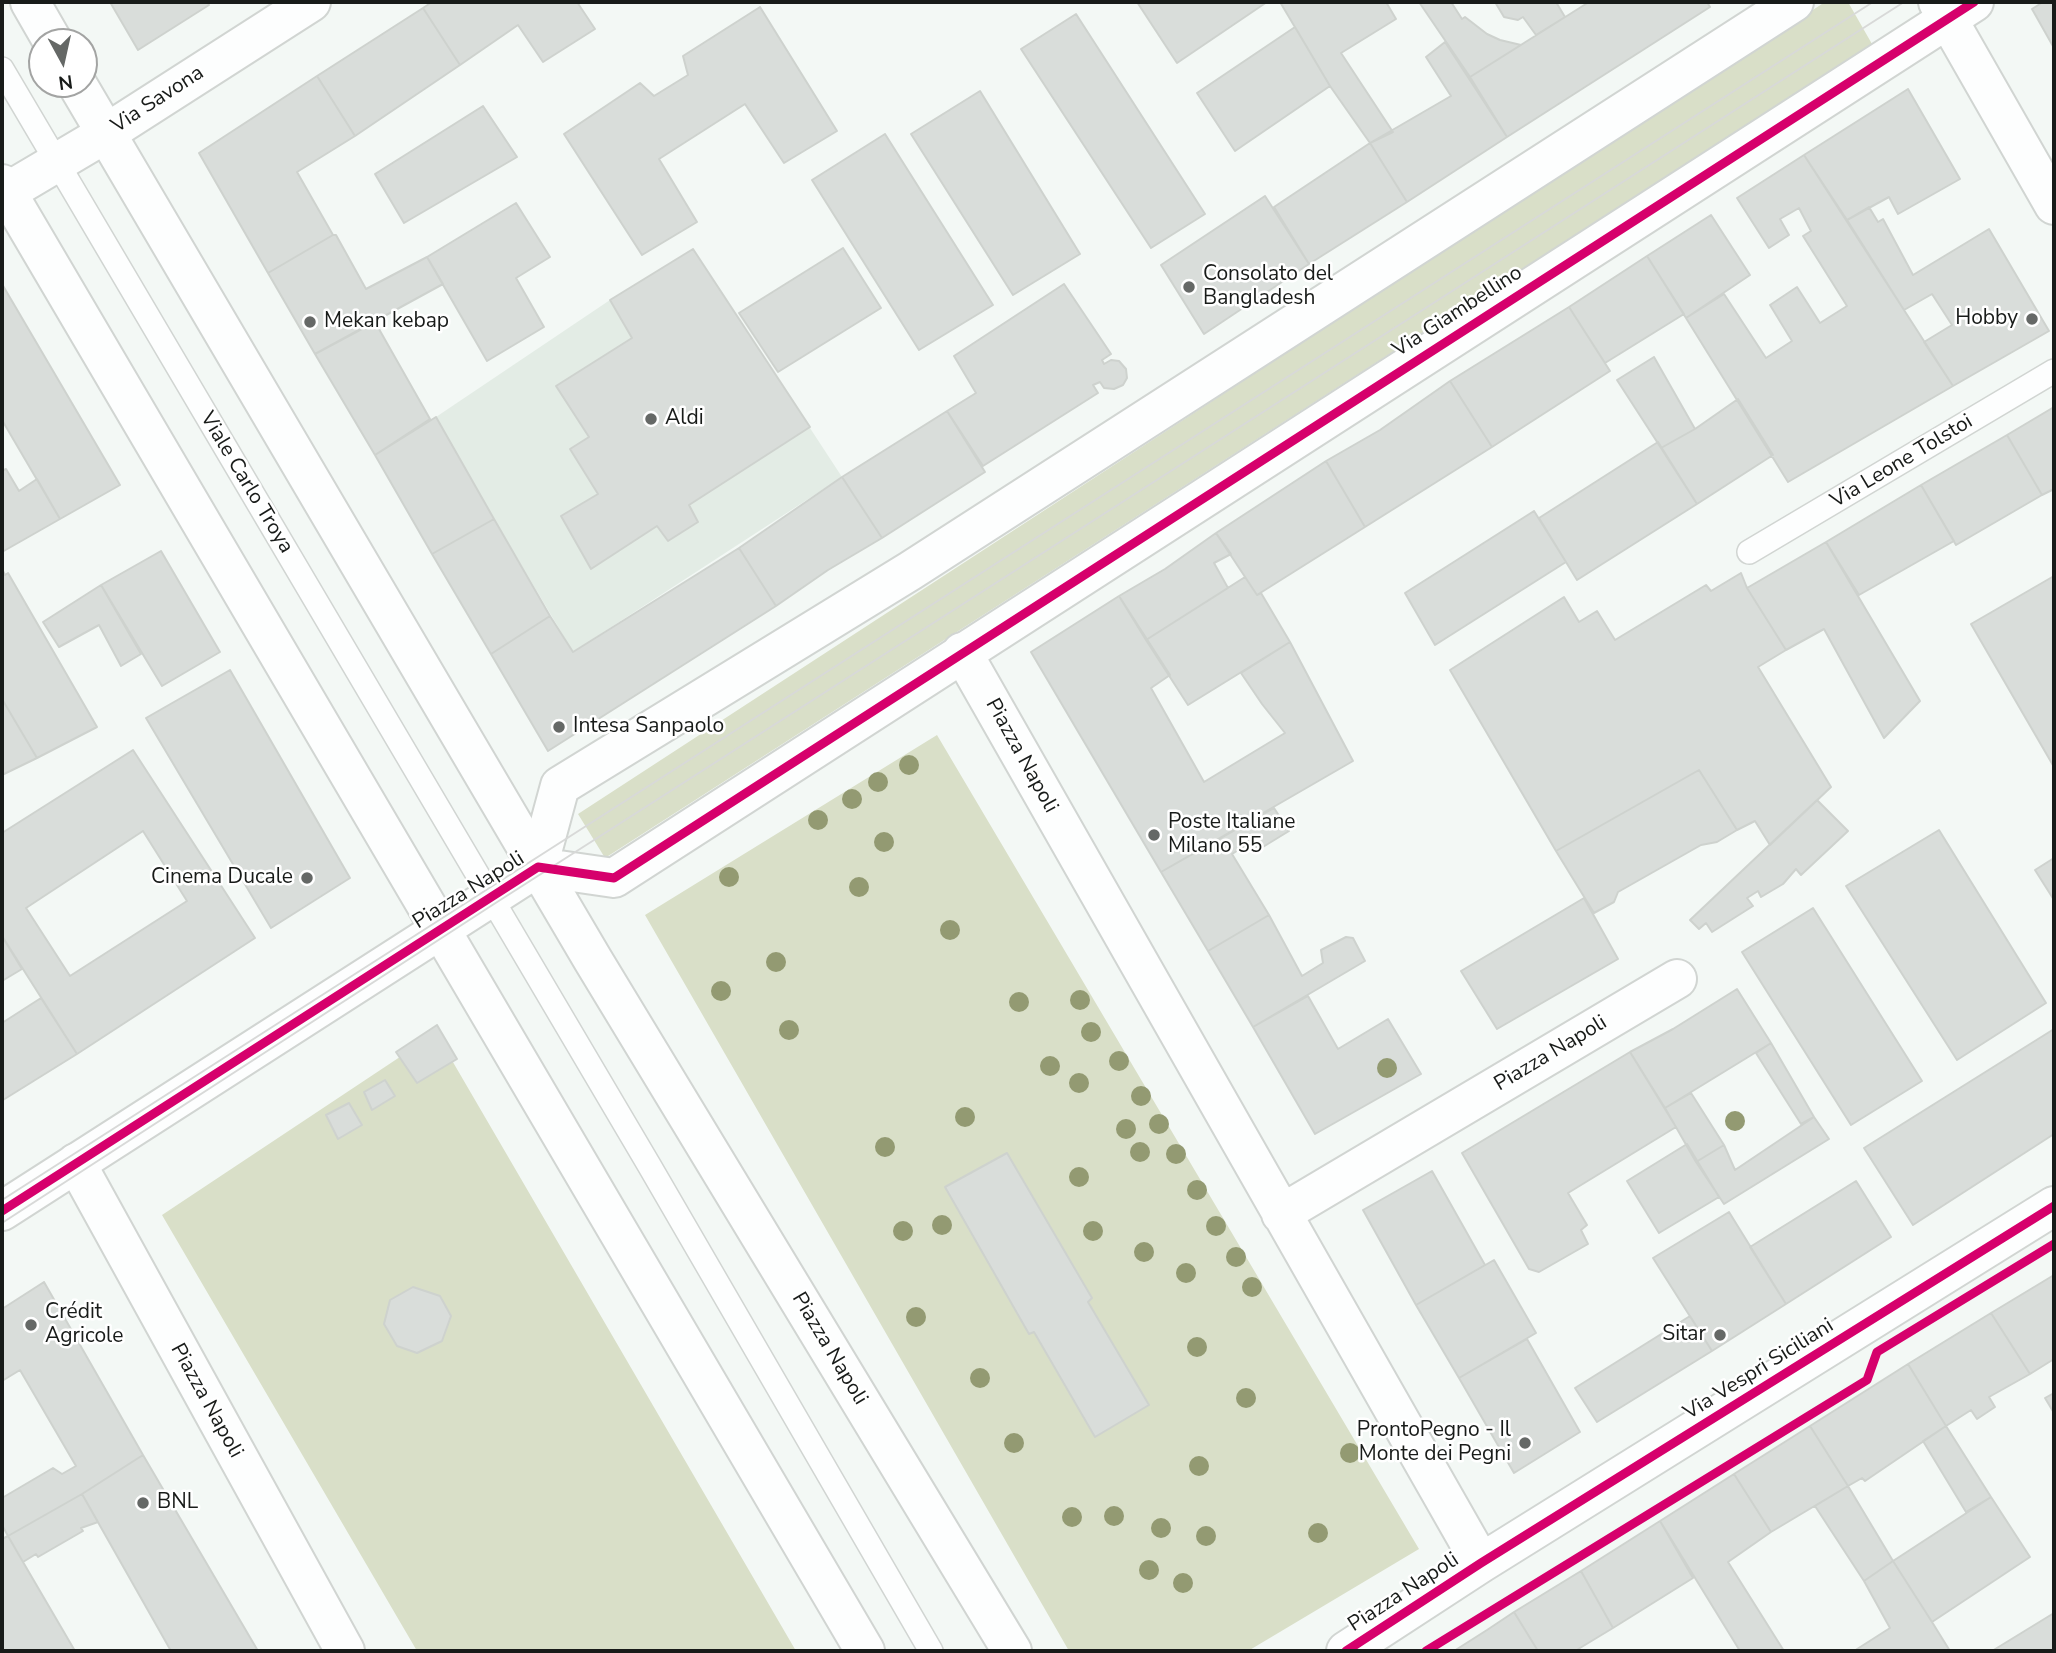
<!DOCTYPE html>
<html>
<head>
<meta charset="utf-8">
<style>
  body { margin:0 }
  #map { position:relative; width:2056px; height:1653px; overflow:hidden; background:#f3f8f5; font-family:"Nunito Sans",sans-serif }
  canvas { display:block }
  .frame { position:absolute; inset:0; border:4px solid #181b19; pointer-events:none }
  .north { position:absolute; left:28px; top:28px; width:70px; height:70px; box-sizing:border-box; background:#fff; border:2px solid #a3a4a3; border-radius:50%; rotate:172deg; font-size:19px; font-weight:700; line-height:28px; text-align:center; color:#181b19 }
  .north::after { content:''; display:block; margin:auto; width:24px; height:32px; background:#656866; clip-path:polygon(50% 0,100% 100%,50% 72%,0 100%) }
</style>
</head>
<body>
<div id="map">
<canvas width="2056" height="1653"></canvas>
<div class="frame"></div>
<div class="north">N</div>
</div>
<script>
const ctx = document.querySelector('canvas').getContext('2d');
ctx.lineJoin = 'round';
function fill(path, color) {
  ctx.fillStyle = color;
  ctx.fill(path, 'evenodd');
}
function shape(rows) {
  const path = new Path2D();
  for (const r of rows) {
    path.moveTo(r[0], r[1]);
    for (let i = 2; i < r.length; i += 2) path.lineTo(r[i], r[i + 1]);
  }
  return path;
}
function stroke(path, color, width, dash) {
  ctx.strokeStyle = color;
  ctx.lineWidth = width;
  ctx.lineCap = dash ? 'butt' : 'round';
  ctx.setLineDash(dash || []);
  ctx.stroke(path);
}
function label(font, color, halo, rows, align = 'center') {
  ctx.font = font + ' "Nunito Sans",sans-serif';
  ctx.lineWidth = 5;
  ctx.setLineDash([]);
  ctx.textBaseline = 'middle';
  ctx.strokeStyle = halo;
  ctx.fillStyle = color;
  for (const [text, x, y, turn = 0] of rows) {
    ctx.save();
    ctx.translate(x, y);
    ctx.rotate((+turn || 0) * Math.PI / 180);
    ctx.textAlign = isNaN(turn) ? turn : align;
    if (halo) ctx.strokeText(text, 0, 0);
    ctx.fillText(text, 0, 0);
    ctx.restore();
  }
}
const built = shape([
  [693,249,842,477,573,652,494,519,436,417,610,300]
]);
const green = shape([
  [1825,2,1848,2,1872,44,605,858,578,814],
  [937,735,1419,1549,1248,1651,1069,1651,645,915],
  [436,1033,796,1651,417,1651,162,1215]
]);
const building = shape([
  [110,2,207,2,209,5,138,50,110,2],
  [432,2,577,2,595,29,543,62,518,25,460,65,423,8,432,2],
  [1137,2,1267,2,1177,63,1137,2],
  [1280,2,1386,2,1396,19,1341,53,1393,132,1370,143,1330,86,1280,2],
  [1419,2,1451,2,1462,19,1465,17,1487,34,1500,40,1521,45,1470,77,1419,2],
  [1495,2,1556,2,1565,17,1536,35,1523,17,1518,20,1504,17,1495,2],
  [1589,2,1707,2,1710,7,1507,137,1470,77,1589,2],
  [2043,2,2054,2,2054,48,2032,9,2043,2],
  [760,7,837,131,784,163,745,104,659,159,697,222,642,255,564,134,640,83,654,96,688,75,683,56,760,7],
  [423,8,460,65,355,136,317,76,423,8],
  [1076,14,1205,214,1151,248,1021,49,1076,14],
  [1295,27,1330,86,1235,151,1197,93,1295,27],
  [1445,42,1507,137,1407,202,1370,143,1451,96,1426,57,1445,42],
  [317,76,355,136,297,172,333,235,268,273,199,153,317,76],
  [1908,89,1960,179,1898,214,1889,197,1847,220,1804,155,1908,89],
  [980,91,1080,254,1013,295,911,134,980,91],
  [483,106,517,157,404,223,375,174,483,106],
  [885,134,993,305,919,350,812,180,885,134],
  [1370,143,1407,202,1309,264,1274,207,1370,143],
  [1804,155,1953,386,1788,482,1686,318,1724,294,1766,358,1792,341,1770,305,1797,287,1820,323,1847,306,1803,236,1811,231,1799,208,1780,219,1789,235,1769,248,1737,198,1804,155],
  [1265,196,1309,264,1204,334,1161,265,1265,196],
  [516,203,550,257,516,278,544,327,487,361,427,257,516,203],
  [1869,207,1878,222,1883,219,1913,275,1989,229,2049,331,1953,386,1924,342,1952,325,1932,294,1904,310,1847,220,1869,207],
  [1711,215,1750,275,1686,318,1647,256,1711,215],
  [333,235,336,235,366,289,427,257,443,284,315,354,268,273,333,235],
  [843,248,881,308,778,372,739,313,843,248],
  [693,249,810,427,689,505,698,522,668,541,657,526,591,569,561,516,598,494,570,449,589,437,556,386,632,338,610,300,693,249],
  [1647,256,1684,314,1605,363,1569,307,1647,256],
  [2,284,120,485,60,519,2,420,2,284],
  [1064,284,1111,354,1102,360,1104,364,1111,360,1119,361,1126,369,1127,378,1123,385,1114,389,1104,388,1100,382,1093,385,1098,393,983,466,947,411,976,393,954,356,1064,284],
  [1569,307,1610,371,1492,447,1450,381,1569,307],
  [375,322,430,419,375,455,315,354,375,322],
  [1654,357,1695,429,1661,448,1617,380,1654,357],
  [1450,381,1492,447,1365,527,1326,461,1380,430,1450,381],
  [1738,399,1773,455,1697,504,1661,448,1695,429,1738,399],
  [2054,407,2054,489,2042,495,2007,435,2054,407],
  [947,411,985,472,882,538,842,477,947,411],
  [436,417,494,519,432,554,375,455,436,417],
  [2007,435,2042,495,1956,545,1921,485,2007,435],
  [1658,442,1697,504,1577,580,1539,518,1658,442],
  [1326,461,1365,527,1257,595,1216,533,1326,461],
  [6,469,19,491,37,479,60,519,2,552,2,471,6,469],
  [842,477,882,538,828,570,776,606,739,548,842,477],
  [1921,485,1954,541,1859,595,1826,542,1921,485],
  [1534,511,1566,562,1435,645,1405,593,1534,511],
  [494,519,550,616,491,654,432,554,494,519],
  [1216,533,1231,554,1214,563,1228,588,1146,640,1119,596,1165,569,1216,533],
  [1826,542,1920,701,1884,738,1824,629,1786,650,1747,588,1826,542],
  [739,548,776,606,548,751,491,654,550,616,573,652,739,548],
  [161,551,220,652,162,686,101,585,161,551],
  [2,569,5,575,8,573,97,727,37,758,2,699,2,569],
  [1741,573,1747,588,1786,650,1758,667,1831,787,1770,845,1755,821,1737,830,1699,770,1556,851,1450,670,1564,597,1579,622,1597,611,1615,640,1706,585,1711,591,1741,573],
  [2054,576,2054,767,1971,624,2054,576],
  [1245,577,1257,595,1261,593,1290,642,1188,705,1146,640,1245,577],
  [101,585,141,654,121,666,99,625,59,647,43,622,101,585],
  [1119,596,1170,675,1151,688,1204,782,1285,733,1262,704,1241,673,1290,642,1353,761,1161,872,1031,652,1119,596],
  [230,670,350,878,271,928,146,718,230,670],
  [2,699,37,758,2,775,2,699],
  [133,750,255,938,77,1054,2,936,2,833,133,750],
  [143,831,187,901,70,976,26,908,143,831],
  [1699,770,1737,830,1717,842,1701,845,1618,892,1614,902,1594,913,1556,851,1699,770],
  [1817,800,1848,831,1801,875,1796,869,1783,884,1761,897,1758,891,1747,898,1753,906,1712,932,1706,923,1699,929,1690,920,1817,800],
  [1274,808,1289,831,1258,850,1253,841,1232,854,1269,915,1208,951,1161,872,1274,808],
  [1939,830,2046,1003,1957,1060,1846,886,1939,830],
  [2054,858,2054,900,2035,870,2054,858],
  [1584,898,1618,959,1497,1029,1461,971,1584,898],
  [1813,908,1922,1081,1851,1125,1742,952,1813,908],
  [1269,915,1302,976,1323,963,1321,950,1346,937,1353,938,1365,961,1253,1027,1208,951,1269,915],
  [2,936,22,969,2,981,2,936],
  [1737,989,1771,1043,1665,1108,1630,1052,1673,1029,1737,989],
  [1308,996,1338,1049,1388,1019,1421,1074,1315,1134,1253,1027,1308,996],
  [41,998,77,1054,3,1100,2,1023,41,998],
  [437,1025,457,1059,417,1083,396,1052,437,1025],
  [2054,1029,2054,1134,1913,1225,1864,1148,2054,1029],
  [1771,1043,1814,1117,1801,1124,1756,1053,1771,1043],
  [1630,1052,1676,1127,1568,1193,1587,1225,1581,1230,1588,1244,1539,1272,1529,1269,1462,1153,1630,1052],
  [385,1080,395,1096,372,1110,364,1092,385,1080],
  [1691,1093,1724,1145,1696,1162,1665,1108,1691,1093],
  [349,1103,362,1125,338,1139,326,1115,349,1103],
  [1814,1117,1829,1139,1724,1204,1696,1162,1724,1145,1735,1170,1814,1117],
  [1687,1144,1719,1197,1659,1233,1627,1181,1687,1144],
  [1007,1153,1092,1298,1088,1302,1149,1405,1095,1437,1034,1332,1029,1334,945,1187,1007,1153],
  [1432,1171,1485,1265,1416,1305,1363,1210,1432,1171],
  [1856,1181,1891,1237,1786,1304,1750,1247,1856,1181],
  [1729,1212,1786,1304,1712,1351,1653,1258,1729,1212],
  [1494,1260,1536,1333,1459,1378,1416,1305,1494,1260],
  [2054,1275,2054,1359,2030,1374,1991,1313,2054,1275],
  [44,1282,143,1455,82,1494,8,1536,2,1525,2,1498,53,1468,62,1474,76,1466,20,1370,2,1381,2,1309,44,1282],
  [413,1287,440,1296,451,1316,442,1341,417,1353,397,1346,384,1324,390,1300,413,1287],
  [1991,1313,2030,1374,1989,1397,1995,1407,1977,1419,1971,1410,1946,1426,1908,1364,1991,1313],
  [1690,1316,1712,1351,1597,1422,1575,1388,1690,1316],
  [1527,1339,1580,1432,1514,1473,1459,1378,1527,1339],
  [1908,1364,1946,1426,1865,1481,1862,1478,1848,1486,1810,1426,1908,1364],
  [2054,1393,2054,1413,2045,1398,2054,1393],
  [1810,1426,1848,1486,1771,1532,1734,1474,1810,1426],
  [1946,1426,1991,1497,1966,1512,1923,1441,1946,1426],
  [143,1455,258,1651,171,1651,82,1494,143,1455],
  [1734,1474,1771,1532,1728,1562,1784,1651,1740,1651,1660,1521,1734,1474],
  [1848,1486,1893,1561,1864,1581,1815,1506,1848,1486],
  [82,1494,98,1522,81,1528,83,1531,38,1557,36,1554,23,1562,8,1536,82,1494],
  [1991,1497,2030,1557,1932,1622,1893,1561,1991,1497],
  [1660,1521,1693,1578,1613,1628,1581,1571,1660,1521],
  [8,1536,23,1562,75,1651,2,1651,2,1539,8,1536],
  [1893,1561,1932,1622,1950,1651,1854,1651,1890,1628,1864,1581,1893,1561],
  [1581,1571,1613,1628,1575,1651,1538,1651,1514,1612,1581,1571],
  [1514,1612,1538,1651,1454,1651,1487,1630,1514,1612],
  [2054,1613,2054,1651,1992,1651,2054,1613]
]);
const lane = shape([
  [2,69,649,1165,931,1651],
  [1749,552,2054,371]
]);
const street = shape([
  [1938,2,2054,205],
  [2,195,105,134,311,2],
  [962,652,1481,1563],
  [76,1163,345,1651],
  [1281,1214,1677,979],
  [1346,1651,1481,1563,2054,1206]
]);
const secondary = shape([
  [538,867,560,786,910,571,1794,2],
  [2,1211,538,867,614,878,1974,2]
]);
const primary = shape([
  [30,2,53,42],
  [77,84,593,960,1012,1651],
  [2,184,865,1651]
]);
const tram = shape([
  [2,1200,1873,2],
  [2,1223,494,904,1904,2]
]);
const cycleway = shape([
  [2,1211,538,867,614,878,1974,2],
  [1346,1651,1481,1563,2054,1206],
  [1426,1651,1867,1380,1877,1352,2054,1244]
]);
const trees = [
  [909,765],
  [878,782],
  [852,799],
  [818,820],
  [884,842],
  [729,877],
  [859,887],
  [950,930],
  [776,962],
  [721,991],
  [1080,1000],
  [1019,1002],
  [789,1030],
  [1091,1032],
  [1119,1061],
  [1050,1066],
  [1387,1068],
  [1079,1083],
  [1141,1096],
  [965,1117],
  [1735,1121],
  [1159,1124],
  [1126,1129],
  [885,1147],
  [1140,1152],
  [1176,1154],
  [1079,1177],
  [1197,1190],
  [942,1225],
  [1216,1226],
  [903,1231],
  [1093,1231],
  [1144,1252],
  [1236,1257],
  [1186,1273],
  [1252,1287],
  [916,1317],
  [1197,1347],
  [980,1378],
  [1246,1398],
  [1014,1443],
  [1350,1453],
  [1199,1466],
  [1114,1516],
  [1072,1517],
  [1161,1528],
  [1318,1533],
  [1206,1536],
  [1149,1570],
  [1183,1583]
];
const markers = [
  [1189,287,7,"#656866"],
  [2032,319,7,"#656866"],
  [310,322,7,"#656866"],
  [651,419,7,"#656866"],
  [559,727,7,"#656866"],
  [1154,835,7,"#656866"],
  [307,878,7,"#656866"],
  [31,1325,7,"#656866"],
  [1720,1335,7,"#656866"],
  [1525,1443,7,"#656866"],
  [143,1503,7,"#656866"]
];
const streetNames = [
  ["Via Savona",158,100,-33],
  ["Via Giambellino",1458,312,-33],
  ["Via Leone Tolstoi",1902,462,-31],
  ["Viale Carlo Troya",246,483,59],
  ["Piazza Napoli",1021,756,61],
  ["Piazza Napoli",469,891,-32],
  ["Piazza Napoli",1551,1054,-31],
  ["Piazza Napoli",829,1349,59],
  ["Via Vespri Siciliani",1759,1370,-32],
  ["Piazza Napoli",206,1401,61],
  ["Piazza Napoli",1404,1593,-33]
];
const poiNames = [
  ["Consolato del",1203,275],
  ["Bangladesh",1203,299],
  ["Hobby",2018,319,"right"],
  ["Mekan kebap",324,322],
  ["Aldi",665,419],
  ["Intesa Sanpaolo",573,727],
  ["Poste Italiane",1168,823],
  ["Milano 55",1168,847],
  ["Cinema Ducale",293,878,"right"],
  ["Crédit",45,1313],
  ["Agricole",45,1337],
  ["Sitar",1706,1335,"right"],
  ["ProntoPegno - Il",1511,1431,"right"],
  ["Monte dei Pegni",1511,1455,"right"],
  ["BNL",157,1503]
];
fill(built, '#e3ece5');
fill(green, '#d9dfc8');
fill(building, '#d9ddda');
stroke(building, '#ced2ce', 2);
stroke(lane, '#d1d5d2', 26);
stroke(street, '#d1d5d2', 42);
stroke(secondary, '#d1d5d2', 42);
stroke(primary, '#d1d5d2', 42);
stroke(lane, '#fdfefe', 23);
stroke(street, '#fdfefe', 38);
stroke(secondary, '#fdfefe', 38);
stroke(primary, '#fdfefe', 38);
stroke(tram, '#d8d9d8', 2);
stroke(cycleway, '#d6006c', 9);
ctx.fillStyle = '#939a72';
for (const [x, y] of trees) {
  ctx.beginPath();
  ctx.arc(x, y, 10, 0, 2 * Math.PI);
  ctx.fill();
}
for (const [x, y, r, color] of markers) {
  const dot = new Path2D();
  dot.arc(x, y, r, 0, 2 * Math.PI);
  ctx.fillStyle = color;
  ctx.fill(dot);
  stroke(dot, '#fff', 2.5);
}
label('21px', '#181b19', '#fff', streetNames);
label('21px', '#181b19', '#fff', poiNames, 'left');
</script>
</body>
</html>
